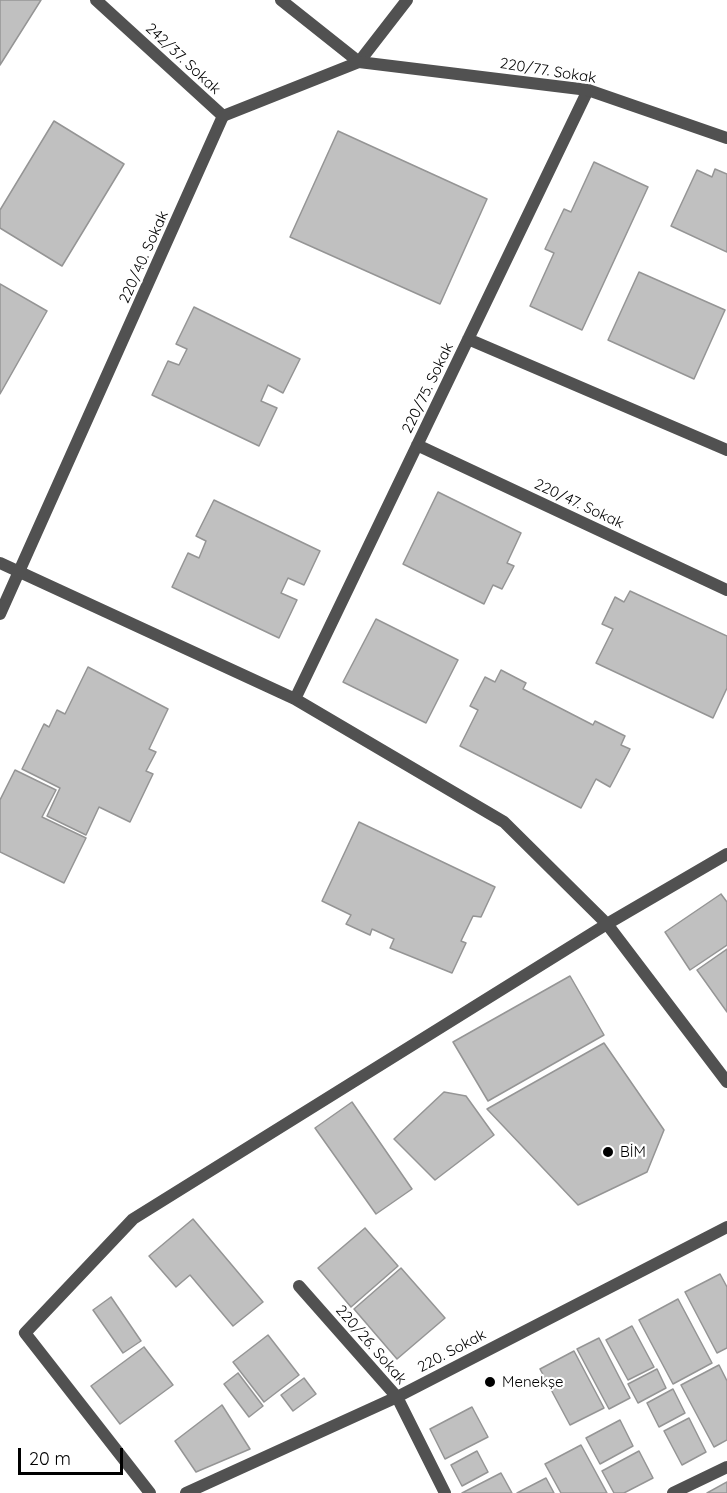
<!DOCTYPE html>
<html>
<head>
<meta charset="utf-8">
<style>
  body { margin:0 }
  #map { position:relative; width:727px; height:1493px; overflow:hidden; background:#fff; font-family:Quicksand,sans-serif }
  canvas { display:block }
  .scale { position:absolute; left:18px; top:1448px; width:105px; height:27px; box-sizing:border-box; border:3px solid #000; border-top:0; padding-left:8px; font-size:18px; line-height:21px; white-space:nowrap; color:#000; -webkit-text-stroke:4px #fff; paint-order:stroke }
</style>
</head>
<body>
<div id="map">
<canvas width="727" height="1493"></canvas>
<div class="scale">20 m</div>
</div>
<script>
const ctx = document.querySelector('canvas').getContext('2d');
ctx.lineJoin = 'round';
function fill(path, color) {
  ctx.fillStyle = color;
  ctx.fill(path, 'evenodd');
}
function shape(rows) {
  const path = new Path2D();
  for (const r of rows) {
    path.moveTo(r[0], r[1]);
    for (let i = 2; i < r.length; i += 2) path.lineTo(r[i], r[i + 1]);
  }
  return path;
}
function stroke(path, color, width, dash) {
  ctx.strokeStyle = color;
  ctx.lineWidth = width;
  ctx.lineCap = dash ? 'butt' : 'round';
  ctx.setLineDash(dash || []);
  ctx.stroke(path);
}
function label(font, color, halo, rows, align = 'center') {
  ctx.font = font + ' Quicksand,sans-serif';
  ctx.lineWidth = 4.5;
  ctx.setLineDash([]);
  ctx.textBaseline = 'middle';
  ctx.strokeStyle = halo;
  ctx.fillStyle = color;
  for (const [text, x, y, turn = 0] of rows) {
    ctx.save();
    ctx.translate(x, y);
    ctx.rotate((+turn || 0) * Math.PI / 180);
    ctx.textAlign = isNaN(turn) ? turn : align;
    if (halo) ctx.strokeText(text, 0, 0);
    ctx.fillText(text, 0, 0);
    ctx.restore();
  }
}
const building = shape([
  [0,0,41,0,0,65,0,0],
  [54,121,124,164,62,266,0,228,0,210,54,121],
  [338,131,487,199,440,304,290,237,338,131],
  [594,162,648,187,582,330,530,306,554,253,545,249,564,209,571,212,594,162],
  [715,169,727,174,727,252,671,226,697,170,712,177,715,169],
  [639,272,725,310,694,379,608,340,639,272],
  [0,284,47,311,0,394,0,284],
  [194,307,300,359,283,393,268,385,261,401,277,408,259,446,152,395,168,361,179,365,187,349,176,344,194,307],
  [438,492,521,533,507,563,514,566,502,589,493,585,484,604,403,564,438,492],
  [214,500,320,551,304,585,288,578,281,593,297,600,279,638,172,587,188,553,199,558,206,541,196,536,214,500],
  [630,591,727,636,727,688,713,718,596,663,613,629,602,624,615,597,624,602,630,591],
  [376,619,458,660,426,723,343,682,376,619],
  [88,667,168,709,149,749,156,752,146,771,153,774,130,822,99,807,86,835,47,816,60,788,22,769,44,724,49,727,57,710,65,714,88,667],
  [501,670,526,683,523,689,593,725,595,721,625,736,621,745,630,749,610,787,596,779,581,808,460,746,478,710,470,706,485,677,495,682,501,670],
  [15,770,56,790,42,817,86,838,64,883,0,852,0,800,15,770],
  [359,822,495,887,481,917,473,916,461,941,466,943,452,973,390,948,394,939,372,929,370,935,346,924,351,915,322,901,359,822],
  [721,894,727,902,727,945,690,970,665,932,721,894],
  [727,949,727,1012,697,970,727,949],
  [570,976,604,1035,488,1101,453,1042,570,976],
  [604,1043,664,1130,647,1172,578,1205,487,1109,604,1043],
  [444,1092,466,1096,494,1135,435,1180,394,1139,444,1092],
  [352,1102,412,1189,376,1214,315,1128,352,1102],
  [193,1219,263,1302,233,1326,190,1275,176,1287,149,1256,193,1219],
  [365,1228,398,1266,351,1307,318,1268,365,1228],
  [401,1268,445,1318,397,1359,354,1309,401,1268],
  [720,1274,727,1287,727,1348,717,1353,685,1292,720,1274],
  [111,1297,141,1341,123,1353,93,1310,111,1297],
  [678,1299,712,1363,673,1384,639,1320,678,1299],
  [632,1326,654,1367,628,1380,606,1340,632,1326],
  [268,1335,299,1375,264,1402,233,1362,268,1335],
  [599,1338,630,1398,609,1409,577,1349,599,1338],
  [144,1347,173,1385,120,1424,91,1386,144,1347],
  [574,1351,604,1408,570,1425,540,1369,574,1351],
  [719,1365,727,1381,727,1440,714,1447,681,1385,719,1365],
  [657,1369,666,1388,638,1403,628,1384,657,1369],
  [238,1373,263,1406,249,1417,224,1384,238,1373],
  [304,1378,316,1394,293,1411,281,1395,304,1378],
  [673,1389,685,1413,659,1427,647,1403,673,1389],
  [222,1405,250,1449,196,1472,175,1441,222,1405],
  [472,1407,488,1437,445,1459,430,1429,472,1407],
  [689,1418,706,1452,682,1465,664,1431,689,1418],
  [620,1420,633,1446,600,1464,586,1438,620,1420],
  [581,1445,607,1493,561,1493,545,1464,581,1445],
  [477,1451,488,1472,462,1486,451,1465,477,1451],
  [639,1451,653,1478,624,1493,614,1493,602,1471,639,1451],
  [501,1473,512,1493,462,1493,501,1473],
  [546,1478,554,1493,517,1493,546,1478],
  [727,1482,727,1493,707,1493,727,1482]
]);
const minor = shape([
  [281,0,359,62,407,0],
  [468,339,727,450],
  [417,445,727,590],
  [0,563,295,699,504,822,607,924,727,1082],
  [0,614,223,116],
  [295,699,588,90],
  [299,1286,397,1397,445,1493],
  [150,1493,25,1333,133,1219,607,924,727,854],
  [186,1493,397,1397,727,1227],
  [673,1493,727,1467]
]);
const tertiary = shape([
  [96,0,223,116,359,62,588,90,727,138]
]);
const markers = [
  [608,1152,6,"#000"],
  [490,1382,6,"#000"]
];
const streetNames = [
  ["242/37. Sokak",183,59,43],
  ["220/77. Sokak",548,71,9],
  ["220/40. Sokak",144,257,-66],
  ["220/75. Sokak",428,388,-64],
  ["220/47. Sokak",579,504,25],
  ["220/26. Sokak",371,1345,49],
  ["220. Sokak",452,1351,-28]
];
const poiNames = [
  ["BİM",620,1152],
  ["Menekşe",502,1382]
];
fill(building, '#c0c0c0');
stroke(building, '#959595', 1.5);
stroke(minor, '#515151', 12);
stroke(tertiary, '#515151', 12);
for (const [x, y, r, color] of markers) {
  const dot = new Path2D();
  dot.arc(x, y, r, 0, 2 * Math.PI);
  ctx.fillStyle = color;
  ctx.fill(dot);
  stroke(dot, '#fff', 2);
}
label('15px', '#000', '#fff', streetNames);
label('15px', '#000', '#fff', poiNames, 'left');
</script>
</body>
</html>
